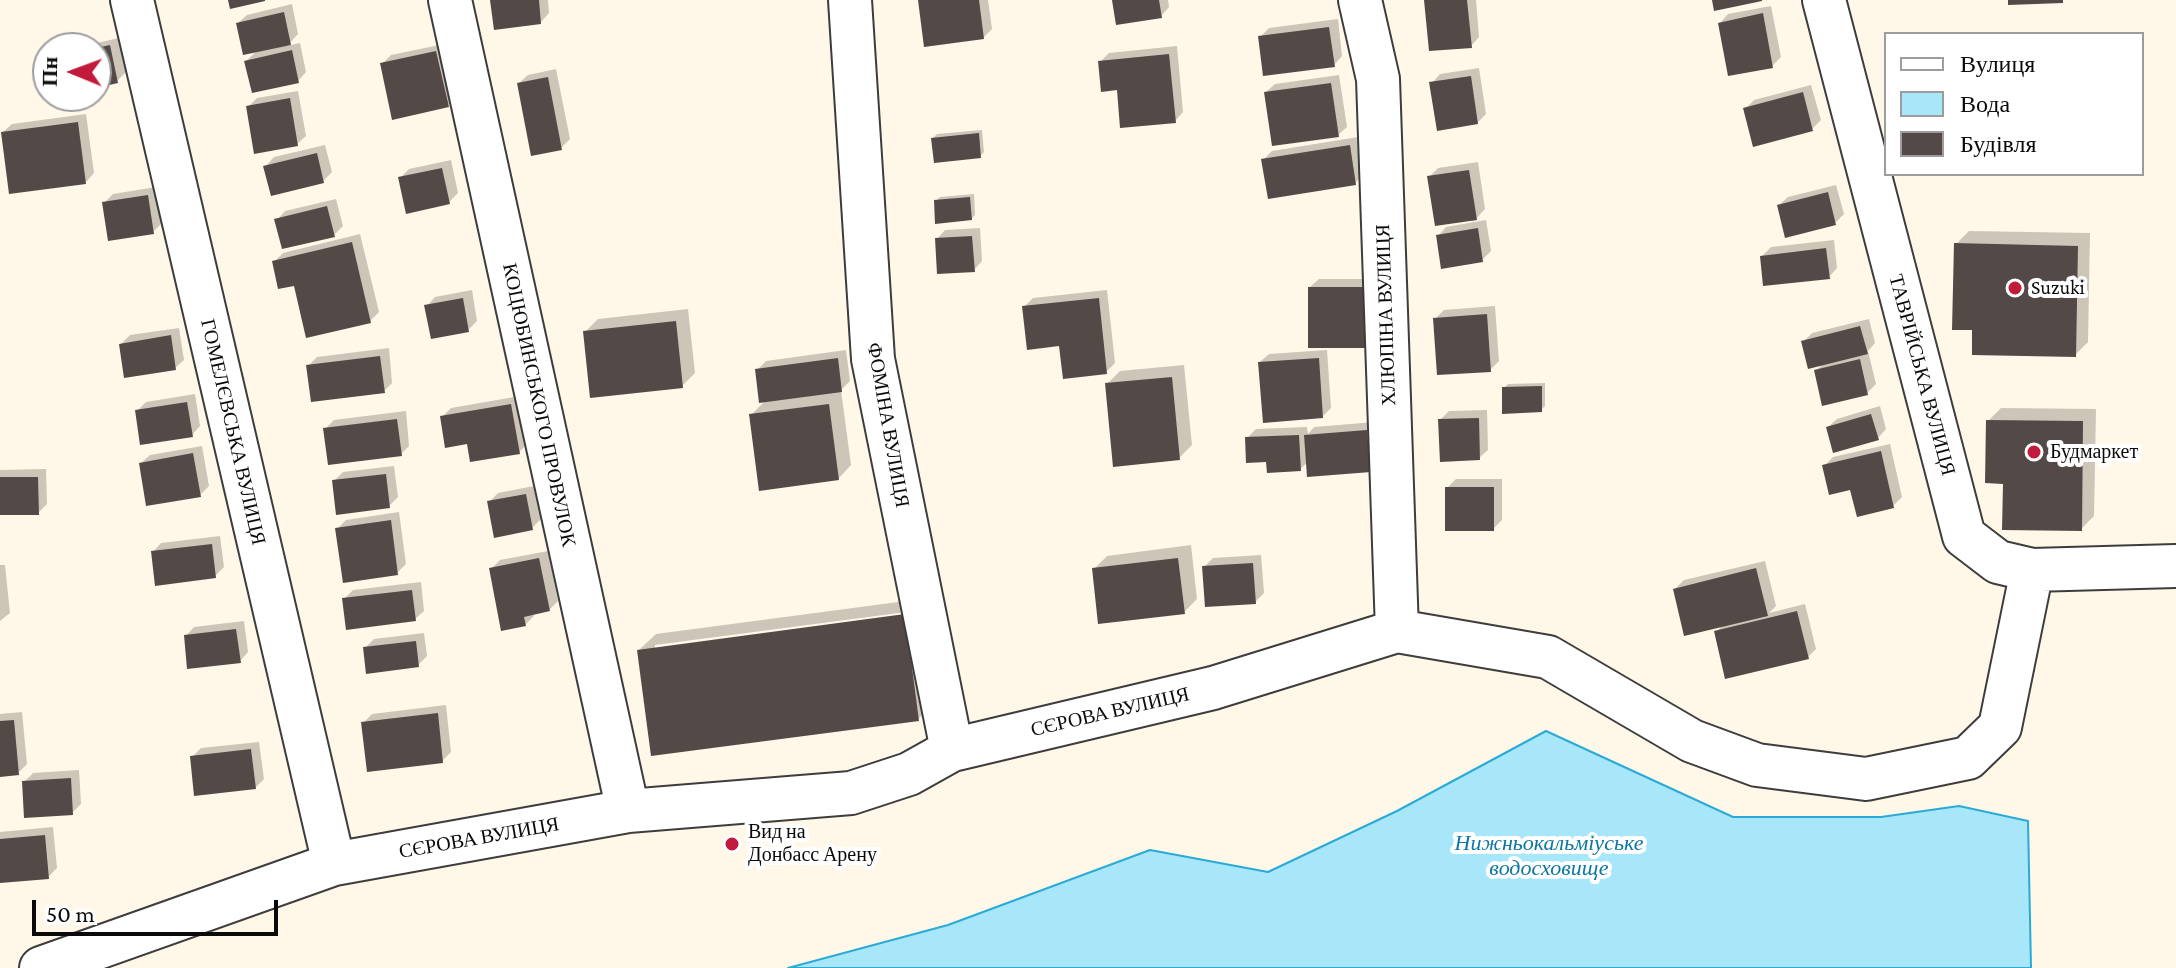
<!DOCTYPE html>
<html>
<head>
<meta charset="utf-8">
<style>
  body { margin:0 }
  #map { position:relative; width:2176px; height:968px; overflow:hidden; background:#fff7e7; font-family:"Crimson Pro",serif }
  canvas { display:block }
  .legend { position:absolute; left:1884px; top:32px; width:260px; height:144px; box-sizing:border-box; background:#fff; border:2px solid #9d9d9d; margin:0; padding:10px 14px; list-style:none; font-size:24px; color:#0a0a0a }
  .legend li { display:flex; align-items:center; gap:16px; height:40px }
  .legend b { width:40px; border:2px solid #9d9d9d }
  .north { position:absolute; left:32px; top:32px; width:80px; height:80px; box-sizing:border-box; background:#fff; border:2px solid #9d9d9d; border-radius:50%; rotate:271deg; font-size:22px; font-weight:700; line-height:32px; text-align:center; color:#0a0a0a }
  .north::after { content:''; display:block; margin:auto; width:28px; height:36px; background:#c21a3a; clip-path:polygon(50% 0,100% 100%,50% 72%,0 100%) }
  .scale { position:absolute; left:32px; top:900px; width:246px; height:36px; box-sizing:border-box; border:4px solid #0a0a0a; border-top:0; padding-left:10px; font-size:24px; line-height:28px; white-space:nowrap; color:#0a0a0a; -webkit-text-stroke:6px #fff; paint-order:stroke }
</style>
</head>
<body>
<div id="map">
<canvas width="2176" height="968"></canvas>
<ul class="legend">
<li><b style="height:10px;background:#fff"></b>Вулиця</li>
<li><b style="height:22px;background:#a8e7fa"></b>Вода</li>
<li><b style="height:22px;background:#534946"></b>Будівля</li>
</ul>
<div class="north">Пн</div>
<div class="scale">50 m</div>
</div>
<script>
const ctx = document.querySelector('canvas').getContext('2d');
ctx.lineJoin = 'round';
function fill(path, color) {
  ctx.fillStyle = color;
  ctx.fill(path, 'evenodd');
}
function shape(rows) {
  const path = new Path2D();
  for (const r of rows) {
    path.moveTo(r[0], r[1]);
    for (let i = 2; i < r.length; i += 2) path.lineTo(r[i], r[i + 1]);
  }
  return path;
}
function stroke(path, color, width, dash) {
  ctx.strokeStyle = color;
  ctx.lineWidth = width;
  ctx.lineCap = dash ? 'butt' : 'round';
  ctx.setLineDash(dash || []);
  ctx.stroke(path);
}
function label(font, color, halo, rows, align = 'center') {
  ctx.font = font + ' "Crimson Pro",serif';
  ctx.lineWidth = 8;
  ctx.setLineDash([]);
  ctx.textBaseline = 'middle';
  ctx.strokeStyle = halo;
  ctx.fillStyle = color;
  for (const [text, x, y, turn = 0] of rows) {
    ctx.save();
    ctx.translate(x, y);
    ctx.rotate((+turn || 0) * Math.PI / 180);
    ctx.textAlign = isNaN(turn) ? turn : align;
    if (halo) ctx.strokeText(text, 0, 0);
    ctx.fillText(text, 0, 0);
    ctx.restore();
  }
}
const water = shape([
  [1546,731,1733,817,1881,817,1959,806,2028,821,2031,968,788,968,948,925,1150,850,1268,872,1397,811,1546,731]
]);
const shadow = shape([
  [492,0,548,0,549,13,541,22],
  [920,0,988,0,992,29,983,38],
  [1114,0,1168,0,1169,7,1161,16],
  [1426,0,1476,0,1479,37,1471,46],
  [292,4,298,34,287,46,300,43,306,72,298,81,246,61,258,50,238,23,247,15],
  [1771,6,1781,57,1772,66,1720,23,1728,14],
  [1338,19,1342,56,1334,65,1260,37,1269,28],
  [119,38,126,72,117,81,96,86,96,48,75,48],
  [444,44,456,97,448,105,382,64,391,55],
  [1177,46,1183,112,1175,121,1118,88,1100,62,1109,53],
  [1479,68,1486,114,1477,123,1432,83,1440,74],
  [556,69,570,139,561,148,519,83,528,75],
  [1339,75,1347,127,1338,135,1266,92,1275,84],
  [1811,85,1821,120,1812,129,1745,109,1754,100],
  [298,91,306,136,297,144,248,107,257,98],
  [86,114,94,173,86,182,3,132,12,124],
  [982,130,984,152,980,156,933,138,937,134],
  [1358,137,1364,174,1355,183,1264,159,1272,151],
  [325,145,332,172,323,181,266,166,274,157],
  [451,160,458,193,449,202,400,178,409,169],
  [1478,162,1485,209,1473,222,1472,219,1429,177,1438,168],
  [1836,185,1844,214,1835,223,1779,205,1788,197],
  [156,187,162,223,153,232,104,203,113,194],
  [974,194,975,215,971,219,936,201,940,197],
  [336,199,343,226,334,235,277,220,285,211],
  [1486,220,1491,251,1482,260,1438,236,1446,227],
  [980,228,982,261,974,270,937,239,945,230],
  [1969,231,2090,233,2088,342,2075,355,1974,328,1956,244],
  [360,234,379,312,370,321,274,262,283,253],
  [1834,240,1837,268,1829,277,1762,256,1771,247],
  [1319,279,1377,279,1376,337,1310,287],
  [472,290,477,321,468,330,427,306,435,297],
  [1107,290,1115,363,1106,372,1024,307,1033,298],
  [1495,306,1499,361,1490,370,1435,319,1444,310],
  [688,309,695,373,682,386,585,332,598,319],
  [1869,319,1875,343,1868,351,1876,384,1867,393,1816,371,1824,363,1803,342,1812,333],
  [179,328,184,360,175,368,121,344,130,335],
  [389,348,392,383,384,391,308,366,317,357],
  [846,350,850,381,841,390,851,465,838,479,751,415,766,400,757,370,766,361],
  [1327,350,1331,408,1322,417,1260,362,1269,354],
  [1184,365,1192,445,1179,458,1107,384,1120,371],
  [1545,383,1545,406,1541,410,1504,388,1508,384],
  [195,394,200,426,192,435,137,411,146,402],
  [520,396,528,443,519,452,469,442,442,417,451,408],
  [1880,406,1886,429,1878,438,1828,427,1837,419],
  [2001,408,2096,409,2094,516,2081,529,2005,482,1988,421],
  [1487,410,1488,450,1479,458,1440,420,1449,411],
  [406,411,409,446,401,454,325,429,334,420],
  [1375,422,1370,470,1308,462,1300,469,1247,438,1256,429,1307,427,1308,434,1314,427],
  [1890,444,1902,497,1893,506,1852,487,1824,466,1833,457],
  [202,446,209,486,200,495,141,463,150,455],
  [394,466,398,497,389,506,334,481,343,472],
  [46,469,47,504,38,513,0,513,0,470],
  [1456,479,1502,479,1502,520,1493,529,1447,488],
  [534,486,541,519,532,528,489,502,498,493],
  [399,512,406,564,397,573,337,529,346,520],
  [220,536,224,567,215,576,153,552,161,543],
  [1191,545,1197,599,1184,612,1094,569,1107,556],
  [548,551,558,601,549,610,533,613,534,616,525,625,491,569,500,560],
  [1261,555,1264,593,1255,602,1204,567,1213,558],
  [1765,561,1776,606,1769,613,1805,604,1816,649,1808,657,1716,632,1723,625,1675,589,1684,580],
  [0,565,5,565,10,613,0,621],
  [421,582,424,611,415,619,344,599,353,590],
  [921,599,935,702,918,719,639,650,656,634],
  [914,611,915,615,655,649,655,645],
  [244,621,248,652,240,661,186,636,194,627],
  [424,633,427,656,418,665,365,648,374,639],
  [446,705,451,752,442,761,363,723,372,714],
  [22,712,27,764,18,773,0,775,0,714],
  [259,742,264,779,255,788,192,757,201,748],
  [79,770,81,804,72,813,24,782,33,773],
  [53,827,57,868,48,877,0,881,0,832]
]);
const building = shape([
  [228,0,265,0,265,1,230,9],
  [490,0,539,0,541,24,494,30],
  [918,0,979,0,984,39,924,47],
  [1112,0,1159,0,1162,18,1116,25],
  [1424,0,1467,0,1472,48,1429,51],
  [1712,0,1762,0,1762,1,1714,11],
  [2008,0,2063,0,2063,3,2008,5],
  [284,12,291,45,243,55,236,23],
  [1763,13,1773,68,1728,76,1718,23],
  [1329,27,1335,67,1263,76,1258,36],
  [110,45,118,83,96,88,96,48],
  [292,50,299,83,252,93,244,61],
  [436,51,449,107,392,120,380,63],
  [1169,54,1176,123,1120,128,1117,90,1101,92,1098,61],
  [1471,76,1478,124,1437,131,1429,82],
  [548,77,562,150,531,156,517,83],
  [1331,83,1339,137,1272,146,1264,92],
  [1803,92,1813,131,1753,147,1743,108],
  [290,98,298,146,254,154,246,106],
  [78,122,86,184,9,194,1,132],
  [979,133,981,158,934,163,931,138],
  [1350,145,1356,185,1268,199,1261,159],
  [317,153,324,183,271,196,263,166],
  [442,168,450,204,406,214,398,177],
  [1469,170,1477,220,1435,226,1427,176],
  [1828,192,1836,225,1785,238,1777,205],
  [148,195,154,234,108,241,102,202],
  [970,197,972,220,935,224,934,200],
  [327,206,335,237,282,249,274,219],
  [1478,228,1483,262,1441,269,1436,235],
  [972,236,975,272,937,274,935,238],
  [352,242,371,323,306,338,294,286,278,289,272,261],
  [1954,243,2078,246,2076,357,1972,355,1972,330,1952,330],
  [1826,248,1830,279,1763,286,1760,256],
  [1308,287,1369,287,1369,348,1308,348],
  [463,298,469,332,431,339,424,305],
  [1099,298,1107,374,1063,379,1059,346,1027,350,1022,306],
  [1487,314,1491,372,1437,375,1433,318],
  [676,321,683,388,590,398,583,331],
  [1860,326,1868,354,1808,369,1801,341],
  [171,335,176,370,124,378,119,344],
  [380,356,385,393,311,402,306,365],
  [838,358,842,392,759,403,755,369],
  [1319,358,1323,418,1263,423,1258,362],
  [1860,359,1868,395,1822,406,1814,370],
  [1172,377,1180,460,1113,467,1105,383],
  [1542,386,1542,412,1502,414,1502,387],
  [187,402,193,437,140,445,135,410],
  [511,404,520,454,470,462,467,444,445,448,440,416],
  [829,404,839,480,759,491,749,414],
  [1871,414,1879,440,1833,453,1826,427],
  [1479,418,1480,460,1440,462,1438,419],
  [397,419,402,456,328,465,323,428],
  [1986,420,2083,421,2082,531,2002,530,2003,484,1985,483],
  [1367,430,1371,472,1307,477,1304,435],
  [1299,435,1301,471,1267,473,1266,462,1246,463,1245,437],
  [1881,451,1894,508,1857,517,1850,490,1829,495,1822,465],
  [193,453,201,497,146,506,139,463],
  [386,474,390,508,336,515,332,480],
  [0,477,38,477,39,515,0,515],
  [1445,487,1494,487,1494,531,1445,531],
  [526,494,533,530,494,538,487,501],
  [391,520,398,575,343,583,335,528],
  [212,544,216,578,155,586,151,551],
  [539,558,550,611,524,617,526,626,501,631,489,568],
  [1178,558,1185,614,1098,624,1092,568],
  [1253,563,1256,604,1205,607,1202,566],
  [1756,568,1768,616,1684,636,1673,589],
  [412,590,416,621,346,630,342,598],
  [1797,611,1809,659,1725,679,1714,631],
  [905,614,919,721,651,756,637,650],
  [236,629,241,663,187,669,184,635],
  [416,641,419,667,366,674,363,647],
  [438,713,443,763,367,772,361,722],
  [14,720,19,775,0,777,0,721],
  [251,749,256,789,194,796,190,756],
  [71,778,73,815,24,818,22,781],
  [45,835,49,879,0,883,0,839]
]);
const minor = shape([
  [132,0,334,864],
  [450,0,628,811],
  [850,0,873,359,952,750],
  [1360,0,1378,79,1397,631],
  [1824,0,1964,536,1998,562,2032,570,2176,566],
  [41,968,334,864,628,811,851,793,909,774,952,750,1213,688,1397,631,1548,657,1692,741,1757,765,1866,779,1968,758,2000,727,2032,570]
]);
const markers = [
  [2015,288,8,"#c21a3a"],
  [2034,452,8,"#c21a3a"],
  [732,844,8,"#c21a3a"]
];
const poiNames = [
  ["Suzuki",2031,288],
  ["Будмаркет",2050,452],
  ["Вид на",748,832],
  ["Донбасс Арену",748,855]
];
const streetNames = [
  ["ХЛЮПІНА ВУЛИЦЯ",1386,315,-92],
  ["ТАВРІЙСЬКА ВУЛИЦЯ",1922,375,75],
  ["КОЦЮБИНСЬКОГО ПРОВУЛОК",539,405,78],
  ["ФОМІНА ВУЛИЦЯ",888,425,80],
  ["ГОМЕЛЄВСЬКА ВУЛИЦЯ",233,432,77],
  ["СЄРОВА ВУЛИЦЯ",1110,712,-13],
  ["СЄРОВА ВУЛИЦЯ",479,838,-10]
];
const waterNames = [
  ["Нижньокальміуське",1549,843],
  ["водосховище",1549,868]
];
fill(water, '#a8e7fa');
stroke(water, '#2aaad6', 2);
fill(shadow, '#0003');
fill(building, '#534946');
stroke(minor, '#3d3d3d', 46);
stroke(minor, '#fff', 42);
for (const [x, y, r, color] of markers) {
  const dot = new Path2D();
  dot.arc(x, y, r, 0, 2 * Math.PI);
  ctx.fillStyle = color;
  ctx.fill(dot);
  stroke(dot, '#fff', 3);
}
label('20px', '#0a0a0a', '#fff', poiNames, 'left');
label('20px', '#0a0a0a', '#fff', streetNames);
label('italic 22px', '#0d77a2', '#fff', waterNames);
</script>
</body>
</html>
